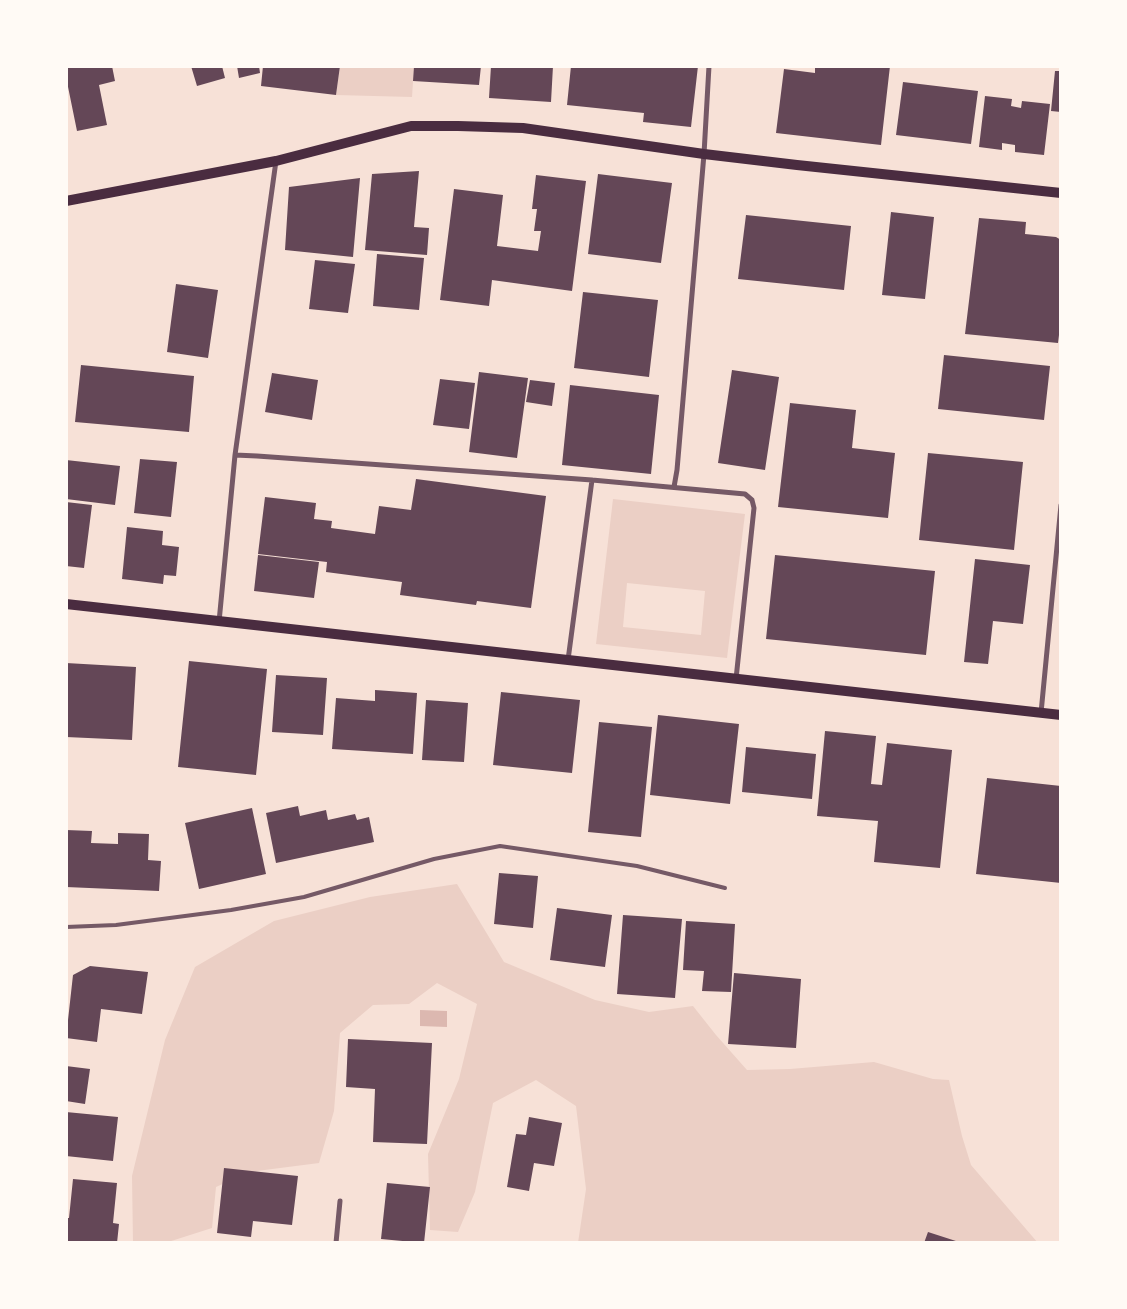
<!DOCTYPE html>
<html>
<head>
<meta charset="utf-8">
<style>
  body { margin:0 }
  #map { position:relative; width:1127px; height:1309px; overflow:hidden; background:#f7e1d7; font-family:"PT Sans Narrow",sans-serif }
  canvas { display:block }
  .frame { position:absolute; inset:0; border:68px solid #fffaf5; pointer-events:none }
</style>
</head>
<body>
<div id="map">
<canvas width="1127" height="1309"></canvas>
<div class="frame"></div>
</div>
<script>
const ctx = document.querySelector('canvas').getContext('2d');
ctx.lineJoin = 'round';
function fill(path, color) {
  ctx.fillStyle = color;
  ctx.fill(path, 'evenodd');
}
function shape(rows) {
  const path = new Path2D();
  for (const r of rows) {
    path.moveTo(r[0], r[1]);
    for (let i = 2; i < r.length; i += 2) path.lineTo(r[i], r[i + 1]);
  }
  return path;
}
function stroke(path, color, width, dash) {
  ctx.strokeStyle = color;
  ctx.lineWidth = width;
  ctx.lineCap = dash ? 'butt' : 'round';
  ctx.setLineDash(dash || []);
  ctx.stroke(path);
}
const green = shape([
  [340,66,414,66,412,97,336,95],
  [613,499,745,514,727,658,596,644],
  [627,583,705,591,701,635,623,627],
  [457,884,504,962,595,1000,649,1012,693,1006,716,1035,747,1070,790,1069,874,1062,933,1079,949,1080,962,1136,971,1165,1038,1243,578,1243,586,1189,576,1106,536,1080,493,1103,475,1192,458,1232,430,1230,428,1154,459,1079,477,1004,437,983,409,1004,373,1005,340,1033,334,1111,319,1163,249,1172,216,1187,212,1228,165,1243,133,1243,132,1176,165,1040,195,967,274,921,370,897]
]);
const water = shape([
  [420,1010,447,1011,447,1027,420,1026]
]);
const building = shape([
  [66,66,112,66,115,81,99,85,107,125,77,131,66,77],
  [191,66,222,66,225,78,197,86],
  [237,66,259,66,260,73,239,78],
  [263,66,340,66,336,95,261,86],
  [414,66,481,66,479,85,413,81],
  [491,66,553,66,551,102,489,98],
  [571,66,698,66,691,127,643,122,644,113,567,105],
  [815,66,890,66,881,145,776,133,784,69,815,73],
  [1055,71,1061,71,1061,112,1051,111],
  [903,82,978,91,971,144,896,135],
  [985,96,1012,99,1011,106,1021,108,1022,101,1050,104,1044,155,1015,152,1015,145,1002,143,1002,150,979,147],
  [419,171,414,227,429,228,427,255,365,250,372,174],
  [598,174,672,183,661,263,588,254],
  [536,175,586,181,572,291,492,280,489,306,440,300,454,189,503,195,497,246,538,251,541,231,534,231,537,209,532,209],
  [360,178,353,257,285,250,289,187],
  [891,212,934,217,925,299,882,295],
  [746,215,851,226,844,290,738,279],
  [979,218,1026,222,1025,234,1056,237,1061,240,1061,319,1058,343,965,334],
  [377,254,424,258,419,310,373,306],
  [315,260,355,264,348,313,309,309],
  [176,284,218,290,208,358,167,352],
  [583,292,658,300,649,377,574,368],
  [944,355,1050,366,1044,420,938,409],
  [81,365,194,376,189,432,75,422],
  [732,370,779,377,765,470,718,463],
  [479,372,528,378,517,458,469,452],
  [272,373,318,380,312,420,265,412],
  [440,379,475,383,469,429,433,425],
  [530,380,555,383,552,406,526,402],
  [570,385,659,395,651,474,562,465],
  [790,403,856,410,852,448,895,453,888,518,778,507],
  [928,453,1023,462,1014,550,919,540],
  [140,459,177,462,171,517,134,513],
  [66,460,120,466,115,505,66,499],
  [416,479,546,496,531,608,477,601,476,605,400,595,402,582,326,572,327,562,258,554,265,497,316,503,314,519,332,521,331,528,375,534,379,506,411,510],
  [66,502,92,505,84,568,66,566],
  [127,527,163,531,162,545,179,547,176,576,164,575,163,584,122,579],
  [258,555,319,562,314,598,254,591],
  [775,555,935,571,926,655,766,639],
  [975,559,1030,565,1023,624,993,621,988,664,964,662],
  [189,661,267,669,256,775,178,767],
  [66,663,136,667,132,740,66,737],
  [276,675,327,678,323,735,272,732],
  [375,690,417,693,413,754,332,749,336,698,375,701],
  [501,692,580,700,572,773,493,765],
  [426,700,468,703,464,762,422,760],
  [658,715,739,724,730,804,650,795],
  [599,722,652,727,641,837,588,832],
  [825,731,876,736,871,784,882,785,887,743,952,750,940,868,874,862,878,821,817,816],
  [746,747,816,754,812,799,742,792],
  [987,778,1061,786,1061,883,976,874],
  [298,806,300,816,326,810,328,820,355,814,357,820,369,817,374,842,276,863,266,813],
  [252,808,266,874,199,889,185,823],
  [66,830,92,831,91,843,118,844,118,833,149,834,148,860,161,861,159,891,66,887],
  [499,873,538,876,533,928,494,924],
  [557,908,612,915,605,967,550,960],
  [623,915,682,919,675,998,617,994],
  [686,921,735,924,731,992,702,991,704,971,683,970],
  [90,966,148,972,142,1014,101,1009,97,1042,66,1038,73,975],
  [734,973,801,979,796,1048,728,1044],
  [348,1039,432,1043,427,1144,373,1142,375,1089,346,1087],
  [66,1066,90,1069,85,1104,66,1101],
  [66,1112,118,1117,113,1161,66,1156],
  [529,1117,562,1123,554,1166,534,1163,529,1191,507,1187,516,1134,526,1135],
  [224,1168,298,1176,292,1225,253,1221,251,1237,217,1233],
  [73,1179,117,1183,113,1223,119,1224,117,1243,66,1243,66,1218,69,1218],
  [387,1183,430,1187,424,1243,381,1239],
  [928,1232,959,1242,959,1243,924,1243]
]);
const service = shape([
  [66,927,116,925,231,910,304,897,434,859,500,846,637,866,725,888]
]);
const minor = shape([
  [235,455,257,456,592,480,745,494,752,500,754,508,736,679],
  [674,487,677,470,704,154,709,66],
  [219,622,235,455,276,161],
  [568,660,592,480],
  [1041,713,1061,505],
  [336,1243,340,1201]
]);
const secondary = shape([
  [66,201,276,161,411,126,458,126,523,128,704,154,797,165,1061,193],
  [66,604,1061,715]
]);
fill(green, '#ebcfc5');
fill(water, '#dcb8b0');
fill(building, '#644757');
stroke(service, '#755966', 4);
stroke(minor, '#755966', 5);
stroke(secondary, '#4a2c40', 10);
</script>
</body>
</html>
